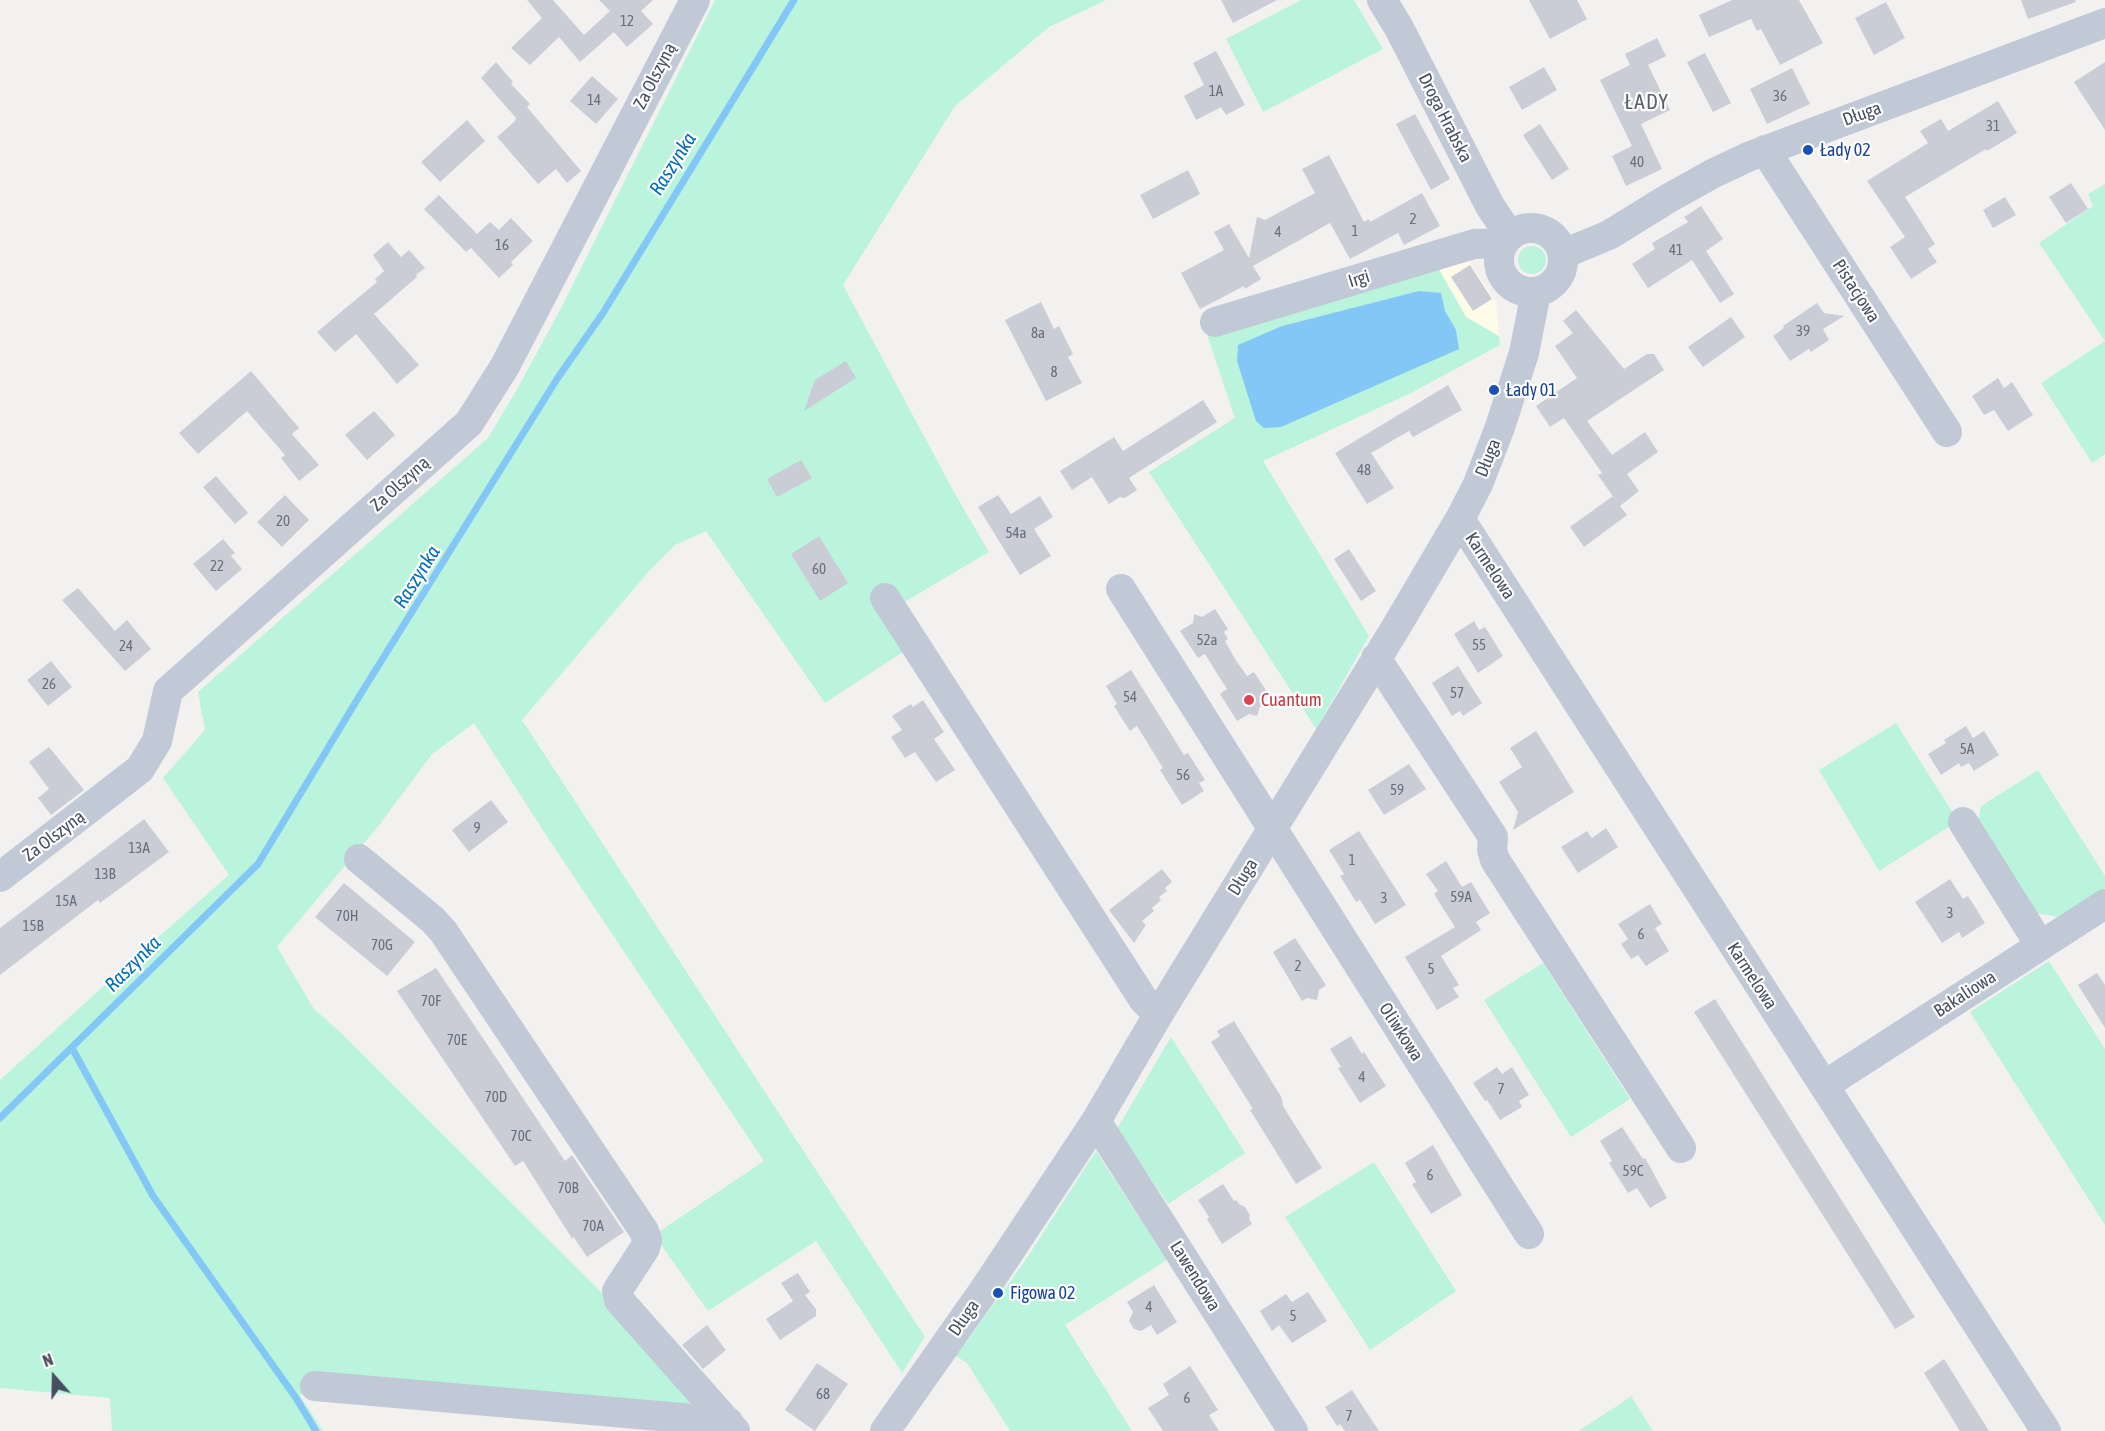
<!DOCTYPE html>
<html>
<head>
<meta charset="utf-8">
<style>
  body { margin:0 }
  #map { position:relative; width:2105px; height:1431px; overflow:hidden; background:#f3f0f0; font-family:"Asap Condensed",sans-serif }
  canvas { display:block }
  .north { position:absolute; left:24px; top:1347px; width:60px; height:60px; -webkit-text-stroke:4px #fff; paint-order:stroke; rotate:340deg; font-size:16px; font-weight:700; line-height:24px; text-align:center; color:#464e60 }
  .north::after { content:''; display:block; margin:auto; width:21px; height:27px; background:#464e60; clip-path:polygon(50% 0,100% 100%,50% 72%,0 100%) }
</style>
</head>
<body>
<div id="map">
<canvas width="2105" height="1431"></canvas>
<div class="north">N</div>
</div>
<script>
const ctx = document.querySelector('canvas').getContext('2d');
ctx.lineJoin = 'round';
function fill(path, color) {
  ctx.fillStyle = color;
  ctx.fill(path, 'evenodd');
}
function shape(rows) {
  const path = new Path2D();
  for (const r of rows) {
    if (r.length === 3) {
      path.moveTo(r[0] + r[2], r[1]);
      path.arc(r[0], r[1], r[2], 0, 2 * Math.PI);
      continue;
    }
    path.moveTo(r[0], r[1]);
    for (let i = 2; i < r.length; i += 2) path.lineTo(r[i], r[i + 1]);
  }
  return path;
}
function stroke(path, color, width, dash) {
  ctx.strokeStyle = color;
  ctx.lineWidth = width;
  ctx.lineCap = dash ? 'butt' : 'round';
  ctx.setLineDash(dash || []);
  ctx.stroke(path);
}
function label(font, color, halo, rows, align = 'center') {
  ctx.font = font + ' "Asap Condensed",sans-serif';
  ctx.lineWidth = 4.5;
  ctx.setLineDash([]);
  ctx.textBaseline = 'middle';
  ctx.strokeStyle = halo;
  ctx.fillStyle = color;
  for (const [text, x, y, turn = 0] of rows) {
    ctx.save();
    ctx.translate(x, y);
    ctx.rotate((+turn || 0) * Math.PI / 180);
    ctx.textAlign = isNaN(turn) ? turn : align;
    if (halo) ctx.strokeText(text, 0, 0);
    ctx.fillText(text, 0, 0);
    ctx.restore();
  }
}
const commercial = shape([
  [1466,257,1496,302,1499,336,1466,317,1437,266]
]);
const green = shape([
  [715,0,1106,0,1049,27,955,106,843,285,955,494,989,552,901,604,906,650,825,703,706,531,675,545,650,570,522,720,925,1337,902,1373,816,1241,708,1311,659,1242,657,1233,764,1161,550,841,474,723,432,754,380,824,277,947,314,1009,339,1031,618,1309,714,1414,302,1377,301,1397,323,1431,112,1431,110,1398,0,1388,0,1080,137,956,229,875,163,778,205,730,198,692,488,438,515,393,558,314],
  [1301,0,1354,0,1383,49,1263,112,1226,39],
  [2105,184,2105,454,2092,463,2041,383,2105,341,2039,243,2093,206,2088,194],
  [1532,260,14],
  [1437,266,1466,317,1499,336,1500,345,1411,393,1263,461,1369,636,1316,729,1149,472,1235,418,1207,334],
  [1896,723,1958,821,1879,871,1819,770],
  [2038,770,2105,876,2105,888,2059,917,2034,913,1978,822,1981,806],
  [2049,961,2105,1049,2105,1225,1970,1012],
  [1543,963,1630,1099,1571,1137,1484,1000],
  [1171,1037,1245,1153,1168,1204,1117,1129],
  [1096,1151,1167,1260,1065,1325,1132,1431,1010,1431,967,1363,956,1356,1025,1261],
  [1374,1162,1456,1291,1370,1350,1285,1217],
  [1631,1396,1653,1431,1578,1431,1620,1404]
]);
const water = shape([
  [1419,291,1441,293,1445,311,1456,330,1459,349,1281,427,1264,428,1256,421,1237,361,1238,345,1282,326]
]);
const stream = shape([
  [72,1048,153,1196,296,1398,316,1431],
  [0,1118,258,864,360,695,557,379,603,313,794,0]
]);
const building = shape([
  [527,0,553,0,584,35,610,11,599,0,653,0,641,11,653,24,627,47,614,32,580,62,559,37,530,65,511,48,542,18],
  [1221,0,1277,0,1233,23],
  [1529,0,1577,0,1587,19,1550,39],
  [1732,0,1799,0,1823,43,1780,65,1761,29,1757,31,1751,19,1709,37,1699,15],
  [2021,0,2075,0,2076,2,2028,19],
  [1886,2,1905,38,1874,55,1855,18],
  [1657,38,1666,56,1648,65,1670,110,1641,124,1662,169,1626,186,1612,156,1632,146,1600,80,1630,65,1625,54],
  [1216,51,1245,105,1226,115,1221,107,1196,120,1184,96,1204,85,1193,63],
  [1705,53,1731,103,1713,112,1687,62],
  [496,62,513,82,511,84,530,104,527,107,581,171,567,183,556,169,538,184,497,137,515,121,516,118,481,78],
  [2105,62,2105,130,2074,82],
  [1544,67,1557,90,1522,110,1509,87],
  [1792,68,1810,104,1767,124,1750,89],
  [592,76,618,99,596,124,570,101],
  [1998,101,2017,133,1987,151,1986,149,1905,197,1935,244,1928,249,1937,262,1911,279,1890,247,1905,237,1867,181,1928,143,1920,131,1941,119,1948,131],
  [1415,114,1450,179,1431,190,1396,124],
  [467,120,485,141,440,182,421,162],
  [1540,124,1569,169,1552,180,1523,135],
  [1329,155,1364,222,1369,219,1370,222,1422,193,1440,226,1404,245,1398,233,1350,259,1330,223,1253,266,1261,279,1245,289,1244,286,1200,309,1181,273,1224,250,1214,232,1229,224,1249,258,1257,217,1265,220,1315,193,1302,169],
  [1188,170,1200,194,1153,219,1140,195],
  [2071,183,2088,209,2066,223,2049,197],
  [439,195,477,234,490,222,499,230,511,218,533,241,511,262,513,265,499,278,471,248,466,252,424,209],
  [2005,197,2016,215,1993,228,1983,210],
  [1701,206,1723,239,1706,251,1734,294,1720,303,1692,260,1648,288,1632,264,1655,249,1652,243,1688,222,1684,217],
  [388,242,401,257,409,250,425,268,416,275,417,277,374,314,419,365,397,384,356,334,335,352,317,332,377,282,375,279,384,271,373,255],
  [1470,265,1492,299,1473,311,1451,277],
  [1041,302,1054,329,1059,326,1073,354,1068,357,1082,383,1046,401,1005,320],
  [1817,303,1824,313,1844,316,1823,329,1829,340,1811,352,1809,349,1790,361,1773,336,1784,328,1783,326],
  [1576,310,1624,369,1647,354,1654,354,1664,370,1587,421,1612,455,1645,432,1658,452,1627,474,1639,491,1620,506,1627,515,1584,547,1570,527,1613,496,1616,501,1598,475,1602,473,1564,418,1550,427,1536,406,1577,378,1555,346,1573,333,1563,321],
  [1731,317,1745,337,1703,367,1688,347],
  [846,361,856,378,804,411,815,380],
  [251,371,299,428,292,434,319,465,299,481,281,458,285,455,247,411,198,454,179,433],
  [1998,378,2004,388,2012,382,2033,415,2008,431,1994,410,1984,415,1972,396],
  [1448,385,1462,410,1413,437,1409,431,1371,453,1394,488,1367,504,1335,453],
  [1203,400,1217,422,1129,478,1137,490,1125,498,1120,497,1109,504,1092,477,1072,490,1060,471,1114,437,1123,451],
  [374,411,395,435,367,460,345,435],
  [801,460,812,478,777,497,767,479],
  [216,476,248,513,235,524,203,487],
  [285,495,309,520,282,547,257,522],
  [998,495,1011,514,1040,496,1053,517,1034,529,1051,556,1020,575,978,507],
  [819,536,848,583,820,601,791,554],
  [223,539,235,553,231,556,242,569,216,591,193,564],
  [1349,549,1376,591,1361,601,1334,559],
  [78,588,115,631,127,620,151,649,125,671,62,600],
  [1215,609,1228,629,1224,632,1228,639,1225,641,1235,659,1247,676,1254,672,1269,695,1262,700,1257,716,1249,714,1237,721,1220,694,1227,689,1216,672,1205,654,1198,658,1180,631,1193,623,1194,614,1202,617],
  [1474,621,1479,630,1485,627,1503,656,1478,673,1454,634],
  [51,661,72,687,48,706,27,680],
  [1458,666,1482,703,1463,716,1460,711,1452,716,1432,683],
  [1131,670,1184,755,1188,753,1205,780,1199,783,1204,791,1182,805,1160,770,1163,768,1137,726,1130,731,1114,706,1117,704,1106,686],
  [923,700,944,732,934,739,955,770,936,782,915,752,905,758,891,737,902,730,892,716,911,704,913,707],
  [1966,726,1973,738,1984,731,1999,755,1974,771,1969,763,1961,767,1959,763,1941,775,1928,754,1946,743,1944,740],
  [1536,731,1574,792,1513,830,1518,812,1499,782,1522,767,1510,748],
  [49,747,84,790,51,815,38,798,49,789,29,762],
  [1409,764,1426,789,1384,815,1368,790],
  [491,800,508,822,469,852,452,830],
  [144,819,169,852,100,903,98,900,0,975,0,928],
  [1606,828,1618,847,1578,873,1561,847,1587,831,1592,838],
  [1359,831,1406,905,1375,924,1360,900,1356,902,1340,876,1344,874,1329,850],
  [1446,861,1462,887,1471,882,1490,913,1476,922,1481,930,1441,956,1459,985,1453,988,1459,997,1437,1010,1405,957,1455,927,1434,894,1438,891,1426,874],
  [1162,869,1172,882,1165,888,1167,891,1159,897,1161,900,1152,908,1154,911,1142,921,1146,925,1134,943,1109,910],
  [1950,879,1963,899,1968,896,1985,923,1962,938,1959,932,1942,943,1915,902],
  [344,883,415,942,387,976,315,917],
  [1650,904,1662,924,1655,928,1669,951,1646,966,1638,955,1631,959,1621,944,1628,939,1618,924],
  [1295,938,1326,985,1319,990,1317,1000,1307,998,1302,1001,1273,952],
  [436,968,565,1161,572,1155,624,1232,587,1257,573,1236,573,1240,523,1161,515,1166,397,991],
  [2097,973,2105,985,2105,1028,2078,985],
  [1715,999,1915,1317,1895,1329,1694,1012],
  [1234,1021,1282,1098,1283,1106,1322,1168,1296,1184,1250,1110,1253,1109,1211,1042,1220,1036,1217,1031],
  [1351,1036,1362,1054,1364,1052,1386,1086,1360,1103,1338,1068,1341,1067,1330,1049],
  [1497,1067,1502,1074,1512,1067,1529,1095,1519,1101,1522,1107,1500,1120,1487,1100,1485,1101,1473,1083],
  [1622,1127,1643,1159,1645,1158,1649,1165,1667,1198,1650,1208,1637,1188,1628,1193,1609,1163,1612,1161,1600,1141],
  [1433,1145,1462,1195,1431,1214,1412,1184,1416,1182,1405,1163],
  [1223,1184,1234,1201,1236,1200,1240,1205,1244,1206,1250,1215,1249,1219,1252,1224,1222,1244,1207,1219,1209,1217,1198,1200],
  [798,1273,810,1292,805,1295,816,1309,816,1316,780,1340,766,1319,793,1301,781,1283],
  [1154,1285,1177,1322,1157,1335,1151,1325,1141,1331,1134,1329,1129,1321,1133,1312,1127,1302],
  [1308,1292,1327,1321,1292,1343,1279,1325,1272,1331,1260,1311,1286,1294,1292,1302],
  [707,1325,726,1350,703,1369,682,1345],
  [1944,1359,1989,1431,1960,1431,1924,1373],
  [817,1363,848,1384,815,1431,785,1410],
  [1190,1366,1218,1410,1209,1415,1219,1431,1163,1431,1148,1408,1169,1395,1163,1384],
  [1352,1390,1379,1431,1345,1431,1340,1424,1337,1426,1325,1407]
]);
const minor = shape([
  [1382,0,1399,28,1490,206,1510,236],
  [1765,150,1947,432],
  [1531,260,32],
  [1563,254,1609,235,1669,198,1714,173,1748,157,2105,23],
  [1215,322,1474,244,1504,243],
  [1460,519,2046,1431],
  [1121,589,1529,1234],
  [885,598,1143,999,1158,1015],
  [1376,658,1493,837,1492,850,1495,860,1681,1148],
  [1963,822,2040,945],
  [359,859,433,920,443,931,644,1231,647,1240,645,1248,617,1291,619,1300,735,1431],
  [0,877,140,769,157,741,168,691,469,423,505,366,695,0],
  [1825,1085,2105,904],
  [1096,1121,1293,1431],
  [315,1386,728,1422],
  [885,1431,982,1293,1096,1121,1158,1015,1395,629,1460,519,1478,484,1500,427,1524,353,1536,292]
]);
const markers = [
  [1808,150,6,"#1a4fb4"],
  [1494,390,6,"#1a4fb4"],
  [1249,700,6,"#e0444e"],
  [998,1293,6,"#1a4fb4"]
];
const numberNames = [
  ["12",627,21],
  ["1A",1216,91],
  ["36",1780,96],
  ["14",594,100],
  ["31",1993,126],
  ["40",1637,162],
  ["2",1413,219],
  ["1",1355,231],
  ["4",1278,232],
  ["16",502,245],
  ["41",1676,250],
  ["39",1803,331],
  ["8a",1038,333],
  ["8",1054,372],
  ["48",1364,470],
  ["20",283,521],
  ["54a",1016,533],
  ["22",217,566],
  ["60",819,569],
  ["52a",1207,640],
  ["55",1479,645],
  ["24",126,646],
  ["26",49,684],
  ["57",1457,693],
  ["54",1130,697],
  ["5A",1967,749],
  ["56",1183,775],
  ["59",1397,790],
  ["9",477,828],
  ["13A",139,848],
  ["1",1352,860],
  ["13B",105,874],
  ["59A",1461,897],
  ["3",1384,898],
  ["15A",66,901],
  ["3",1950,913],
  ["70H",347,916],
  ["15B",33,926],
  ["6",1641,934],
  ["70G",382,945],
  ["2",1298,966],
  ["5",1431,969],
  ["70F",431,1001],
  ["70E",457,1040],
  ["4",1362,1077],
  ["7",1501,1089],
  ["70D",496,1097],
  ["70C",521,1136],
  ["59C",1633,1171],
  ["6",1430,1175],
  ["70B",568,1188],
  ["70A",593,1226],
  ["4",1149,1307],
  ["5",1293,1316],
  ["68",823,1394],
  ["6",1187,1398],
  ["7",1349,1416]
];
const streetNames = [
  ["Za Olszyną",655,76,-63],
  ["Długa",1862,114,-20],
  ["Droga Hrabska",1445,118,63],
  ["Irgi",1359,279,-17],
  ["Pistacjowa",1856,291,57],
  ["Długa",1488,458,-68],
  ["Za Olszyną",400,484,-42],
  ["Karmelowa",1490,566,57],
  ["Za Olszyną",54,836,-37],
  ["Długa",1243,877,-58],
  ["Karmelowa",1752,976,57],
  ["Bakaliowa",1965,994,-33],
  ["Oliwkowa",1401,1032,57],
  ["Lawendowa",1195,1276,58],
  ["Długa",964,1318,-55]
];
const transitNames = [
  ["Łady 02",1820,150],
  ["Łady 01",1506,390],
  ["Figowa 02",1010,1293]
];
const healthNames = [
  ["Cuantum",1261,700]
];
const waterNames = [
  ["Raszynka",673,164,-58],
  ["Raszynka",417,577,-58],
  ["Raszynka",133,964,-45]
];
const quarterNames = [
  ["ŁADY",1647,102]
];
fill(commercial, '#fefce8');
fill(green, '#baf4dc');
fill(water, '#82c7f6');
stroke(stream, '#82c7f6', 7);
fill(building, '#cbcdd6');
stroke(minor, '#c2c9d6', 30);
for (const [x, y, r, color] of markers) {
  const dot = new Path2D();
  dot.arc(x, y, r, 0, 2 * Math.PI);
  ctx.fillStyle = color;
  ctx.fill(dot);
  stroke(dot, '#fff', 2);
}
label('15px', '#676e7e', null, numberNames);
label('18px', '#464e60', '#fff', streetNames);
label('18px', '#164399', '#fff', transitNames, 'left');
label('18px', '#be3a42', '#fff', healthNames, 'left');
label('italic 20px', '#006eb8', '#fff', waterNames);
ctx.letterSpacing = '1.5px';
label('21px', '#5b5e66', '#fff', quarterNames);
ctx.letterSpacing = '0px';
</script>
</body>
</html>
